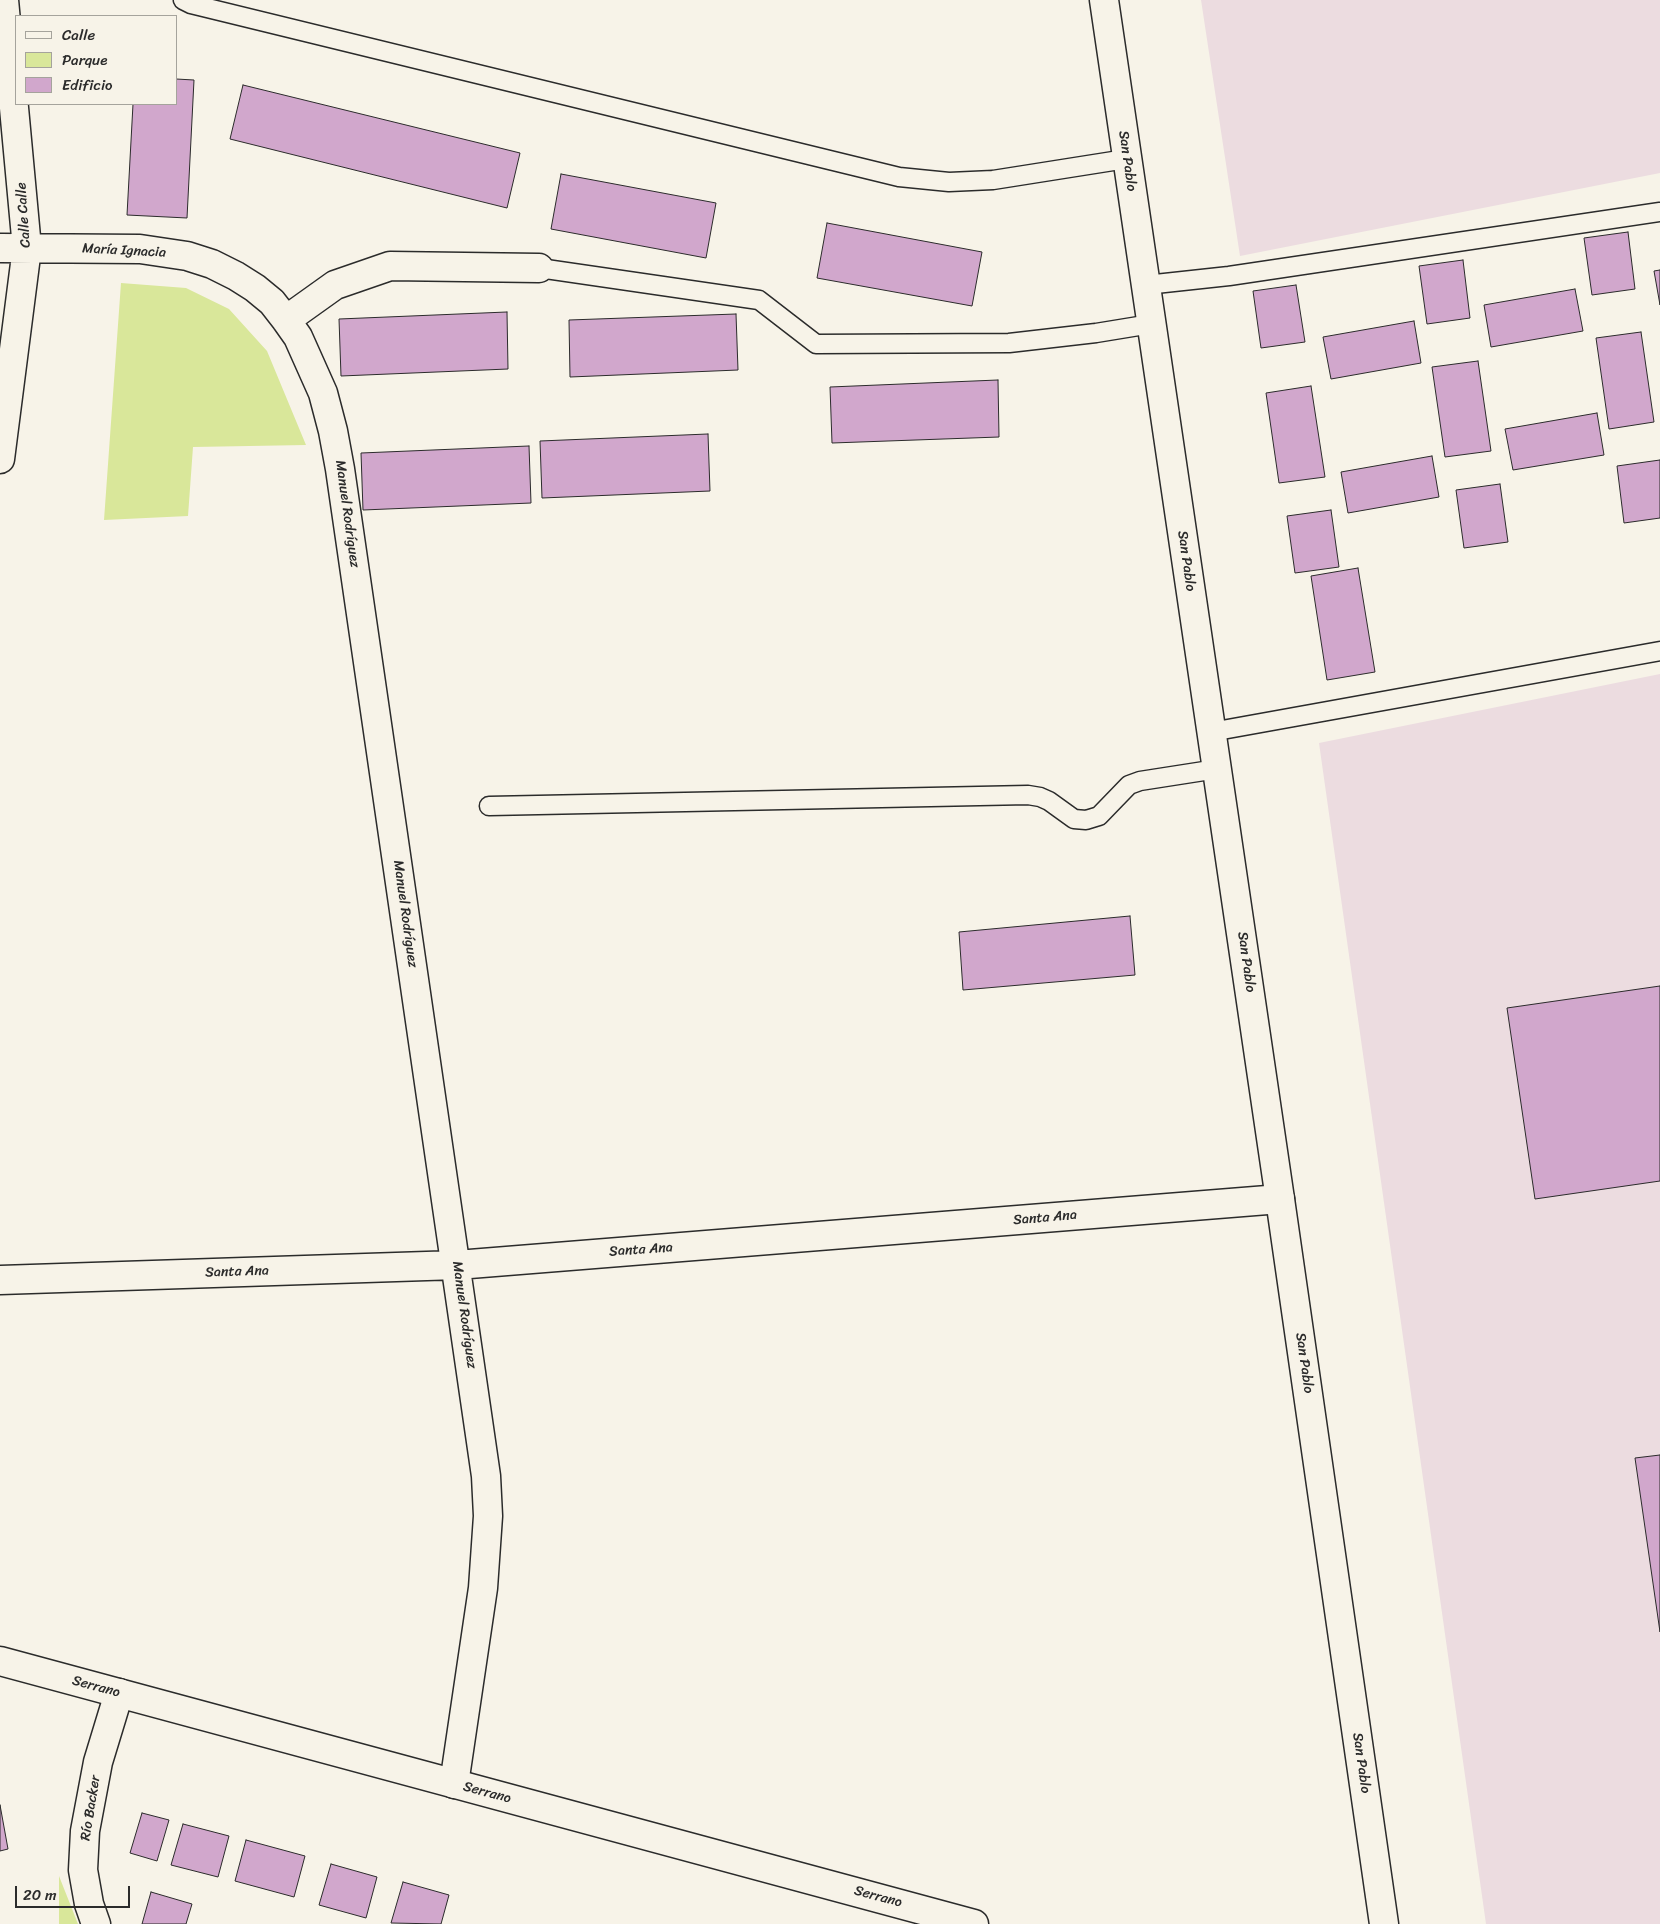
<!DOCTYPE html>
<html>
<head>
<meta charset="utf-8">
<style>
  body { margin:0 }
  #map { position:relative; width:1660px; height:1924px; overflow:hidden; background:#f7f3e8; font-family:Sriracha,sans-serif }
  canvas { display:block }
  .legend { position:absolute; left:15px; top:15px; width:162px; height:90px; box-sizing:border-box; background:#f7f3e8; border:1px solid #a5a39c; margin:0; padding:6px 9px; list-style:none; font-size:15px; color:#2b2b2b }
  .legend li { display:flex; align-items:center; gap:10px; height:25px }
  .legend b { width:25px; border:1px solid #a5a39c }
  .scale { position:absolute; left:15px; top:1886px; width:115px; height:22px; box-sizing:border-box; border:2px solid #2b2b2b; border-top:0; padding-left:6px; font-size:15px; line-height:18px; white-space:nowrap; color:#2b2b2b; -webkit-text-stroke:4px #f7f3e8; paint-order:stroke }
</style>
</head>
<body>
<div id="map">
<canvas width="1660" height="1924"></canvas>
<ul class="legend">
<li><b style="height:6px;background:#f7f3e8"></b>Calle</li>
<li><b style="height:14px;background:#d9e79a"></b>Parque</li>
<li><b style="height:14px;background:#d1a7cc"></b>Edificio</li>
</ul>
<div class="scale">20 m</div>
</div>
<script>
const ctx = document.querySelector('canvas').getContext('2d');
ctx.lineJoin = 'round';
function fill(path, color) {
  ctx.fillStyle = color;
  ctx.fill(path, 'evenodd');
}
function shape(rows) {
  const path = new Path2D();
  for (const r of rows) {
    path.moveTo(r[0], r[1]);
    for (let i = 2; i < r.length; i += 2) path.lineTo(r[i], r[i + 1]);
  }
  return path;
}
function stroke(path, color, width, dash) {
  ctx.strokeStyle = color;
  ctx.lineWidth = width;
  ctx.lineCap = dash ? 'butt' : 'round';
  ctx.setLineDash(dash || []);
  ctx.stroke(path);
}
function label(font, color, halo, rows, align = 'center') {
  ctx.font = font + ' Sriracha,sans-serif';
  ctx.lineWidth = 4;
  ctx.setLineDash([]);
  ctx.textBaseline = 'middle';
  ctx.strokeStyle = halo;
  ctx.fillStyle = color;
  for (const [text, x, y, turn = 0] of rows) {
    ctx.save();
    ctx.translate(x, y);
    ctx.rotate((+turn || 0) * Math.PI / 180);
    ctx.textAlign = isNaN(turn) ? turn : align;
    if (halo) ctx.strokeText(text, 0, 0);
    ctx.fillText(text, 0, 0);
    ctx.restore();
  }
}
const built = shape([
  [1201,0,1660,0,1660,173,1240,256],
  [1660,674,1660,1924,1486,1924,1319,743]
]);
const green = shape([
  [121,283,186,288,229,309,267,351,306,445,193,447,188,516,104,520],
  [59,1876,78,1924,59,1924]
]);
const building = shape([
  [176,79,194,80,187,218,127,215,133,104,176,104,176,79],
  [243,85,520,153,507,208,230,139,243,85],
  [561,174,716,203,706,258,551,229,561,174],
  [827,223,982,252,972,306,817,278,827,223],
  [1628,232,1635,289,1592,295,1584,238,1628,232],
  [1463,260,1470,318,1427,324,1419,266,1463,260],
  [1660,270,1660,305,1654,271,1660,270],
  [1296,285,1305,342,1261,348,1253,291,1296,285],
  [1575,289,1583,331,1491,347,1484,305,1575,289],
  [507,312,508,369,341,376,339,319,507,312],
  [736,314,738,370,570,377,569,320,736,314],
  [1414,321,1421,363,1331,379,1323,337,1414,321],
  [1641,332,1654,422,1609,429,1596,338,1641,332],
  [1478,361,1491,451,1445,457,1432,367,1478,361],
  [998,380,999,437,832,443,830,387,998,380],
  [1311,386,1325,477,1279,483,1266,393,1311,386],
  [1597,413,1604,455,1513,470,1505,429,1597,413],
  [708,434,710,491,542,498,540,441,708,434],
  [529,446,531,503,363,510,361,453,529,446],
  [1432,456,1439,497,1348,513,1341,472,1432,456],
  [1660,460,1660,518,1624,523,1617,466,1660,460],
  [1500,484,1508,542,1464,548,1456,490,1500,484],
  [1331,510,1339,567,1295,573,1287,516,1331,510],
  [1358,568,1375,672,1327,680,1311,576,1358,568],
  [1130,916,1135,975,963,990,959,932,1130,916],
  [1660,986,1660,1181,1535,1199,1507,1008,1660,986],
  [1660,1455,1660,1632,1635,1458,1660,1455],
  [0,1805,8,1849,0,1851,0,1805],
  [142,1813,169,1820,157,1861,130,1853,142,1813],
  [183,1824,229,1836,218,1877,171,1865,183,1824],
  [246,1840,305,1856,294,1897,235,1881,246,1840],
  [331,1864,377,1877,366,1918,319,1905,331,1864],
  [403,1882,449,1895,441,1924,391,1923,403,1882],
  [151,1892,192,1904,186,1924,142,1924,151,1892]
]);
const lane = shape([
  [183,0,191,4,899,177,949,182,993,180,1126,159],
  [539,268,759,300,816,344,1009,343,1096,333,1151,324],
  [1146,285,1229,276,1660,212],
  [1211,732,1660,651],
  [489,806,1028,795,1040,797,1049,801,1074,819,1086,820,1099,816,1129,785,1140,781,1217,769]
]);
const street = shape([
  [0,248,140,249,187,256,212,264,236,276,255,288,272,302,286,320,298,337,323,393,333,431,340,469,486,1476,488,1516,483,1588,454,1784],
  [286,320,335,285,390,266,539,268],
  [0,459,27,248,4,0],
  [0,1280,457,1265,1280,1199],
  [96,1924,89,1904,83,1870,85,1831,98,1762,119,1693]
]);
const secondary = shape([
  [0,1661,974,1924]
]);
const primary = shape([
  [1104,0,1280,1199,1384,1924]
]);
const streetNames = [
  ["San Pablo",1127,161,82],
  ["Calle Calle",24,215,-94],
  ["María Ignacia",124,251,3],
  ["Manuel Rodríguez",347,514,82],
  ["San Pablo",1186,561,82],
  ["Manuel Rodríguez",405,914,82],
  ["San Pablo",1246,962,82],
  ["Santa Ana",1045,1218,-5],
  ["Santa Ana",641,1250,-4],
  ["Santa Ana",237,1272,-2],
  ["Manuel Rodríguez",464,1315,82],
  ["San Pablo",1304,1363,82],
  ["Serrano",96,1687,15],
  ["San Pablo",1361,1763,82],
  ["Serrano",487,1793,15],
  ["Río Backer",91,1808,-81],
  ["Serrano",878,1897,15]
];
fill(built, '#ecdce0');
fill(green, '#d9e79a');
fill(building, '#d1a7cc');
stroke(building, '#2b2b2b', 1);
stroke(lane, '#2b2b2b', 21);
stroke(street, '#2b2b2b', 31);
stroke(secondary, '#2b2b2b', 31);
stroke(primary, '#2b2b2b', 31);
stroke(lane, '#f7f3e8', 18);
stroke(street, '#f7f3e8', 28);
stroke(secondary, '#f7f3e8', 28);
stroke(primary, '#f7f3e8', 28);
label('14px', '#2b2b2b', '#f7f3e8', streetNames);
</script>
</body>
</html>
